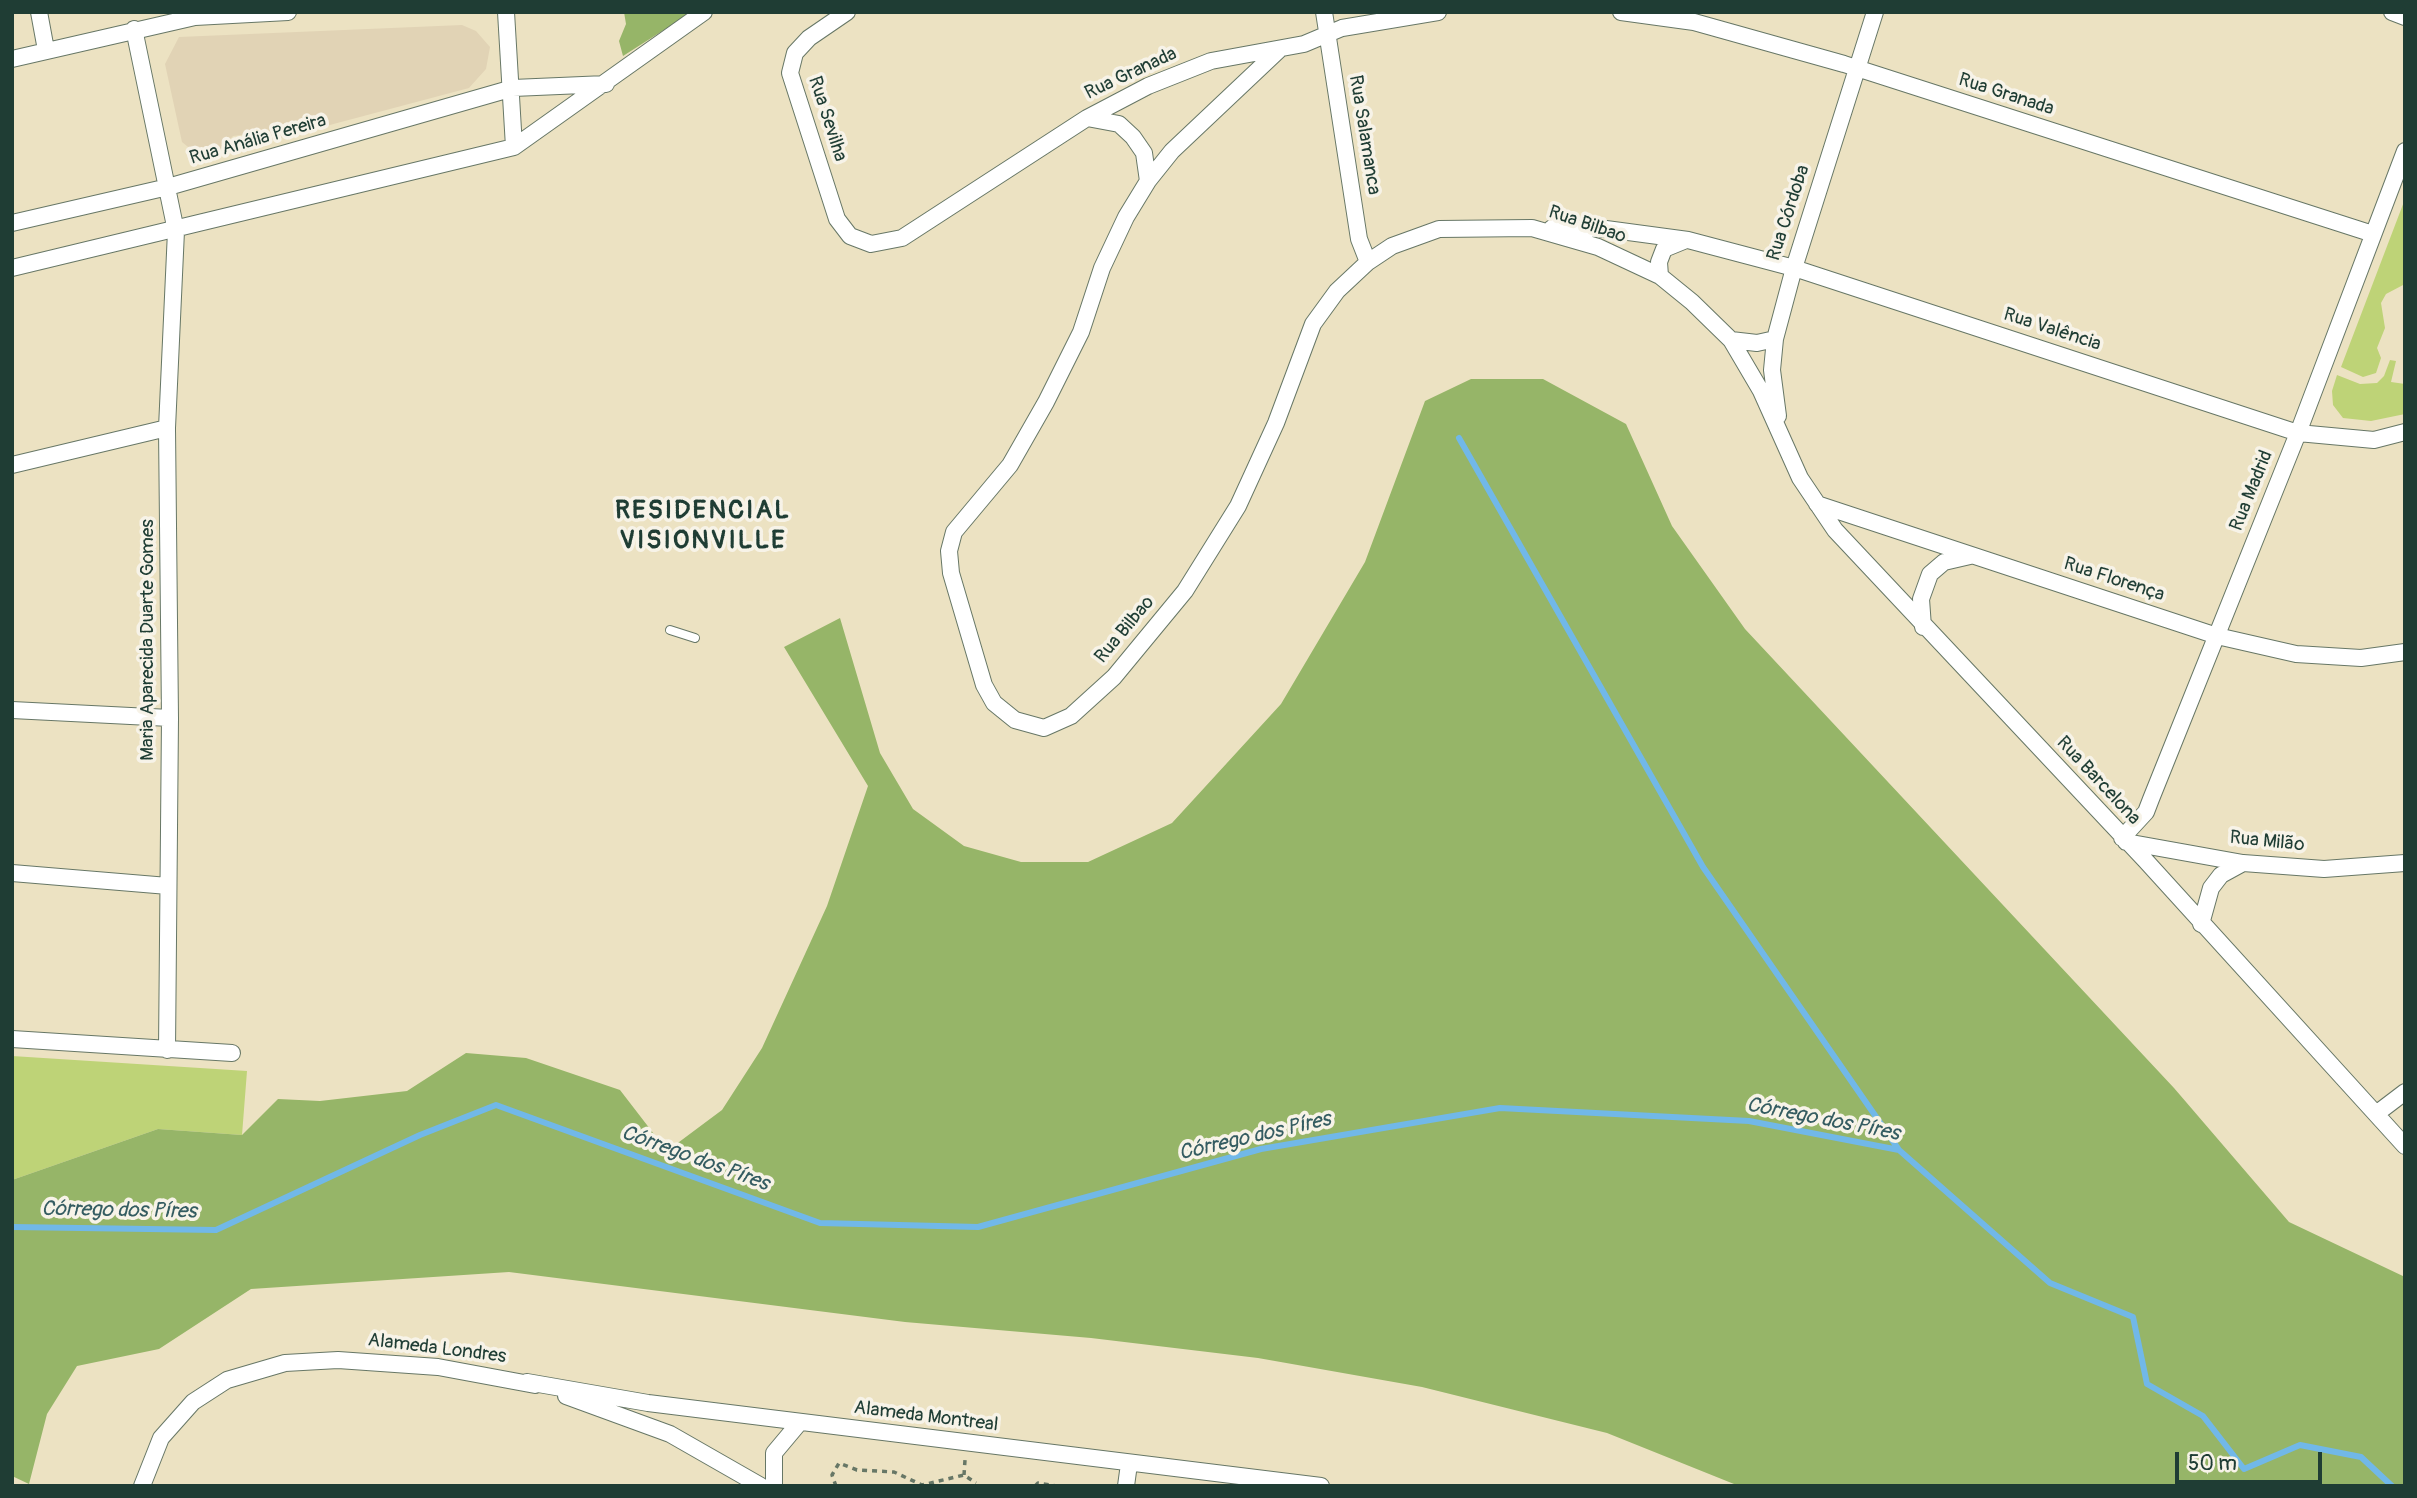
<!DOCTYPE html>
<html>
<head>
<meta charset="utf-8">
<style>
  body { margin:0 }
  #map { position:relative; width:2417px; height:1498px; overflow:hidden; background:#ece2c2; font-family:Pangolin,sans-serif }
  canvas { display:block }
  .frame { position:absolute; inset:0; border:14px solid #1f3d34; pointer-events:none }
  .scale { position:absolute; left:2175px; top:1452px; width:147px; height:32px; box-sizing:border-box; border:4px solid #1f3d34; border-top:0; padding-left:9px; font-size:21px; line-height:24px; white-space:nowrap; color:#1f3d34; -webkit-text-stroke:5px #f7f3e8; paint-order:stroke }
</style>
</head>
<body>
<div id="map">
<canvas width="2417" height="1498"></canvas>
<div class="frame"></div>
<div class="scale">50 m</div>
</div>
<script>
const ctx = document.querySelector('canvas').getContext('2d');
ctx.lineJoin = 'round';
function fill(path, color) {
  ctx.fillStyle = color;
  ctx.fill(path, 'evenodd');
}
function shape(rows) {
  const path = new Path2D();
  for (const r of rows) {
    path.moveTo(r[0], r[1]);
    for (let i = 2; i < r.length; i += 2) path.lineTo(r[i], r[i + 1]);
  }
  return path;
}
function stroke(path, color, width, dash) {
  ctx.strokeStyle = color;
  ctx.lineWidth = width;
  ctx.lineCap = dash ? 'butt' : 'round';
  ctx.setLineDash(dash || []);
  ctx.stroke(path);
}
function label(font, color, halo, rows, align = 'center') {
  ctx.font = font + ' Pangolin,sans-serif';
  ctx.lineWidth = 7;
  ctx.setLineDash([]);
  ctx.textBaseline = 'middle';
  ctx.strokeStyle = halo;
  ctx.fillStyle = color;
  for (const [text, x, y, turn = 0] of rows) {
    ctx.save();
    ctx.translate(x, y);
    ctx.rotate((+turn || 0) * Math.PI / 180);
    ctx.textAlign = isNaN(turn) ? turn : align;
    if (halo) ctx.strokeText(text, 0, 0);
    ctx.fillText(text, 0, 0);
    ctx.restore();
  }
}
const built = shape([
  [462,25,476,31,490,47,486,69,469,88,262,143,249,134,233,136,219,151,198,155,182,142,165,64,179,37]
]);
const green = shape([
  [2405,199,2405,284,2386,294,2381,303,2385,328,2377,348,2381,358,2376,373,2363,377,2341,367],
  [2390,360,2396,361,2391,382,2405,384,2405,414,2371,421,2343,418,2333,405,2332,391,2337,375,2360,384,2377,383,2384,376],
  [12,1056,247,1071,242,1135,158,1129,12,1180]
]);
const forest = shape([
  [624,12,692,12,623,56,619,41,626,24],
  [1471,379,1543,379,1626,424,1672,526,1745,629,2174,1088,2289,1222,2405,1277,2405,1486,1739,1486,1607,1433,1422,1387,1258,1358,1091,1338,905,1322,509,1272,251,1289,159,1349,77,1366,47,1414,29,1484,12,1476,12,1180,158,1129,242,1135,278,1099,320,1101,407,1091,466,1053,526,1058,620,1090,667,1151,722,1110,762,1048,827,906,868,786,784,647,840,618,880,753,913,809,964,846,1021,862,1088,862,1172,823,1281,704,1365,562,1425,401]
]);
const stream = shape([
  [1459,438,1703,867,1899,1150],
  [12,1227,216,1230,420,1135,496,1105,820,1223,978,1227,1261,1149,1500,1108,1749,1121,1899,1150,2050,1283,2133,1317,2147,1384,2203,1416,2244,1469,2300,1445,2361,1457,2392,1486]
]);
const path = shape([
  [964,1475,965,1460],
  [836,1486,832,1475,839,1463,857,1470,894,1472,922,1485,964,1475,976,1483],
  [1035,1486,1038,1483,1056,1486]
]);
const service = shape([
  [670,630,695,638]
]);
const minor = shape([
  [39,12,46,50],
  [506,12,514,147],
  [847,12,809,38,795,53,790,73,837,219,850,236,871,244,902,238,1087,118,1148,86,1211,61,1304,44,1342,28,1438,12],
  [1324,12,1359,239,1368,262],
  [1621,12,1694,22,1844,64,2373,234],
  [2392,12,2405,17],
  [134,29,176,231,167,428,170,718,167,1050],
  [1280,49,1172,151,1148,181,1126,217,1102,268,1081,332,1046,402,1010,465,954,532,949,551,951,573,984,685,994,703,1015,720,1044,728,1071,716,1114,677,1185,591,1238,506,1276,423,1313,324,1337,291,1368,262,1392,246,1439,229,1532,228,1598,247,1660,276,1692,302,1731,340,1761,391,1800,478,1835,530,2146,861,2405,1146],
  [12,59,195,17,288,12],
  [1087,118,1119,124,1133,137,1144,153,1148,181],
  [12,223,168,187,513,88,606,84],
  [1552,228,1606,229,1688,240,1794,268,2298,433,2374,440,2405,432],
  [12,268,514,147,704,12],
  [1660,276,1659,262,1664,249,1686,240],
  [1731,340,1757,343,1775,339],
  [1778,416,1772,370,1775,339,1794,268,1875,12],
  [12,465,167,428],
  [1817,504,2217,636,2296,654,2361,658,2405,652],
  [1923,627,1921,599,1930,574,1944,562,1970,556],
  [12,710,170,718],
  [2122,838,2146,812,2151,799,2298,433,2405,151],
  [2126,842,2243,863,2324,869,2405,863],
  [12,873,168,886],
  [2201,924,2211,888,2221,875,2243,863],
  [12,1039,232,1053],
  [2376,1114,2405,1092],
  [527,1382,648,1403,1321,1486],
  [566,1396,670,1434,761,1486],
  [142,1486,161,1438,193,1402,227,1380,285,1363,338,1360,438,1367,535,1385],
  [774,1486,774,1453,800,1422],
  [1126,1486,1129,1464]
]);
const streetNames = [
  ["Rua Granada",1131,74,-25],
  ["Rua Granada",2006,95,18],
  ["Rua Sevilha",827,119,72],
  ["Rua Salamanca",1364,135,81],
  ["Rua Anália Pereira",258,140,-16],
  ["Rua Córdoba",1789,213,-72],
  ["Rua Bilbao",1587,225,19],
  ["Rua Valência",2052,330,18],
  ["Rua Madrid",2252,491,-68],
  ["Rua Florença",2114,580,18],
  ["Rua Bilbao",1125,630,-50],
  ["Maria Aparecida Duarte Gomes",148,640,-90],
  ["Rua Barcelona",2098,781,47],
  ["Rua Milão",2267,842,6],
  ["Alameda Londres",437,1349,7],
  ["Alameda Montreal",926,1417,7]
];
const waterNames = [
  ["Córrego dos Píres",1823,1120,11],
  ["Córrego dos Píres",1255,1137,-13],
  ["Córrego dos Píres",695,1159,20],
  ["Córrego dos Píres",119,1211,1]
];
const districtNames = [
  ["RESIDENCIAL",703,511],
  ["VISIONVILLE",703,541]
];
fill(built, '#e1d3b5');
fill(green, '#bed377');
fill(forest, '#96b568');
stroke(stream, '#71b8e8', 6);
stroke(service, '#677766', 10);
stroke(minor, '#677766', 18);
stroke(path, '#677766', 3.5, [5, 5]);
stroke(service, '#fff', 8);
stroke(minor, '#fff', 16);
label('19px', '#1f3d34', '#f7f3e8', streetNames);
label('italic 21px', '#345c61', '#f7f3e8', waterNames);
ctx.letterSpacing = '2px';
label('bold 26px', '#1f3d34', '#f7f3e8', districtNames);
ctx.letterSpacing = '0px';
</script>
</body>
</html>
